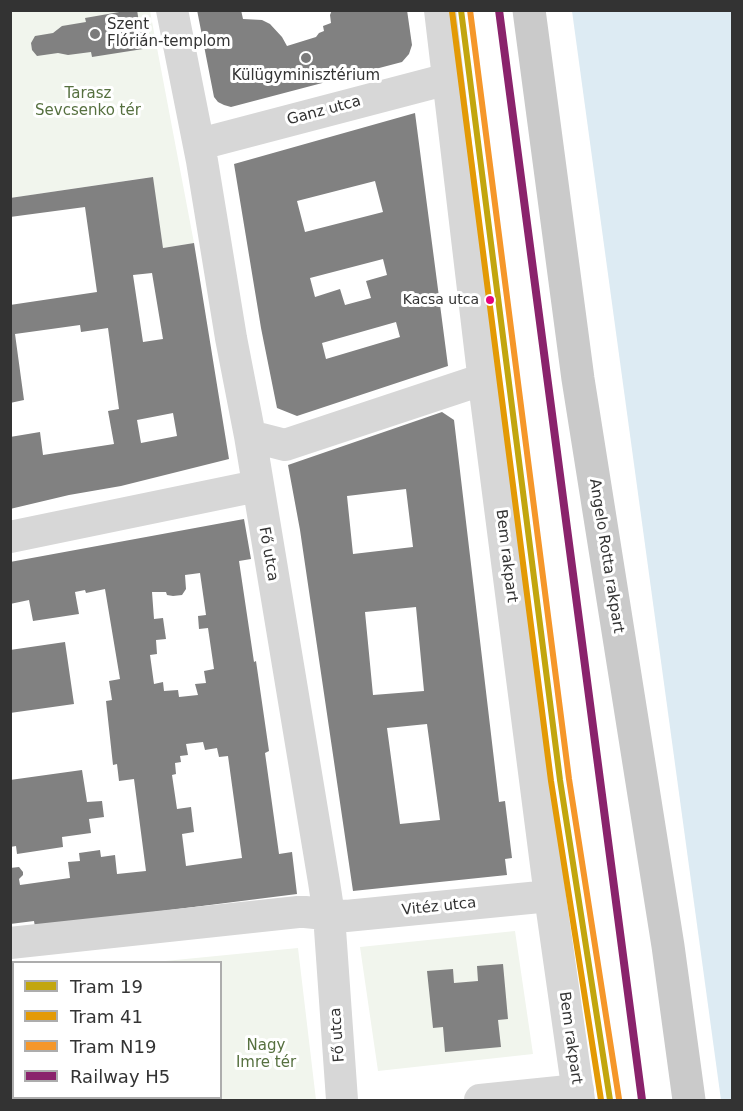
<!DOCTYPE html>
<html>
<head>
<meta charset="utf-8">
<style>
  body { margin:0 }
  #map { position:relative; width:743px; height:1111px; overflow:hidden; background:#fff; font-family:"DejaVu Sans",sans-serif }
  canvas { display:block }
  .frame { position:absolute; inset:0; border:12px solid #333; pointer-events:none }
  .legend { position:absolute; left:12px; top:961px; width:210px; height:138px; box-sizing:border-box; background:#fff; border:2px solid #adadad; margin:0; padding:8px 10px; list-style:none; font-size:18px; color:#333 }
  .legend li { display:flex; align-items:center; gap:12px; height:30px }
  .legend b { width:30px; border:2px solid #adadad }
</style>
</head>
<body>
<div id="map">
<canvas width="743" height="1111"></canvas>
<div class="frame"></div>
<ul class="legend">
<li><b style="height:8px;background:#c2a60f"></b>Tram 19</li>
<li><b style="height:8px;background:#e39a05"></b>Tram 41</li>
<li><b style="height:8px;background:#f5972a"></b>Tram N19</li>
<li><b style="height:8px;background:#8a236c"></b>Railway H5</li>
</ul>
</div>
<script>
const ctx = document.querySelector('canvas').getContext('2d');
ctx.lineJoin = 'round';
function fill(path, color) {
  ctx.fillStyle = color;
  ctx.fill(path, 'evenodd');
}
function shape(rows) {
  const path = new Path2D();
  for (const r of rows) {
    path.moveTo(r[0], r[1]);
    for (let i = 2; i < r.length; i += 2) path.lineTo(r[i], r[i + 1]);
  }
  return path;
}
function stroke(path, color, width, dash) {
  ctx.strokeStyle = color;
  ctx.lineWidth = width;
  ctx.lineCap = dash ? 'butt' : 'round';
  ctx.setLineDash(dash || []);
  ctx.stroke(path);
}
function label(font, color, halo, rows, align = 'center') {
  ctx.font = font + ' "DejaVu Sans",sans-serif';
  ctx.lineWidth = 6;
  ctx.setLineDash([]);
  ctx.textBaseline = 'middle';
  ctx.strokeStyle = halo;
  ctx.fillStyle = color;
  for (const [text, x, y, turn = 0] of rows) {
    ctx.save();
    ctx.translate(x, y);
    ctx.rotate((+turn || 0) * Math.PI / 180);
    ctx.textAlign = isNaN(turn) ? turn : align;
    if (halo) ctx.strokeText(text, 0, 0);
    ctx.fillText(text, 0, 0);
    ctx.restore();
  }
}
const green = shape([
  [11,11,150,11,194,243,163,248,152,177,11,198],
  [515,931,533,1054,378,1071,360,947],
  [298,948,316,1100,11,1100,11,977,13,976,14,1098,220,1098,220,962,155,962]
]);
const water = shape([
  [572,11,732,11,732,1100,721,1100]
]);
const building = shape([
  [131,10,137,10,139,22,141,22,144,36,141,36,143,49,92,57,91,52,68,55,58,53,37,56,32,50,31,43,35,36,53,33,62,26,86,22,85,18],
  [197,10,241,10,243,19,262,20,270,24,282,37,287,46,316,37,319,33,324,31,323,26,331,23,330,15,332,10,407,10,412,45,409,54,402,62,231,107,224,105,218,102,214,97],
  [415,113,448,366,297,416,277,408,261,328,234,164],
  [375,181,383,212,305,232,297,201],
  [383,259,387,275,366,281,371,298,345,305,340,289,315,297,310,278],
  [396,322,400,337,326,359,322,343],
  [153,177,163,248,194,243,229,459,121,486,69,495,10,509,10,437,40,432,43,455,114,444,108,411,119,409,108,328,81,332,80,325,15,334,24,400,10,403,10,305,97,292,85,207,10,217,10,198],
  [152,273,163,339,143,342,133,275],
  [173,413,177,436,141,443,137,420],
  [442,412,454,420,499,802,505,801,512,858,505,859,507,875,353,891,300,530,288,465],
  [406,489,413,547,353,554,347,496],
  [416,607,424,691,373,695,365,612],
  [427,724,440,820,400,824,387,728],
  [244,519,251,559,239,561,254,662,256,661,269,751,265,753,279,854,292,852,297,894,35,927,34,921,10,924,10,868,19,867,23,872,23,875,19,879,20,885,70,878,68,862,80,861,79,853,100,850,101,857,115,855,117,874,146,871,134,779,119,781,117,764,113,765,106,701,112,700,109,681,120,679,105,589,86,593,85,590,75,592,79,614,33,621,29,600,10,604,10,562],
  [200,573,206,615,198,616,199,629,208,628,214,669,204,671,206,683,195,684,198,695,179,697,178,690,164,691,163,682,154,684,150,655,157,654,156,640,166,639,163,618,154,619,152,592,166,592,167,595,173,596,182,595,186,589,185,575],
  [203,742,205,750,217,748,219,757,228,756,242,858,186,866,182,834,194,832,191,807,177,809,172,775,176,774,175,763,181,762,180,756,188,755,186,744],
  [65,642,74,704,10,713,10,650],
  [82,770,87,802,102,801,104,817,89,819,91,833,62,837,63,847,17,854,16,846,10,847,10,780],
  [503,964,508,1019,498,1020,501,1047,445,1052,443,1027,433,1028,427,971,453,969,454,983,478,981,477,966]
]);
const minor = shape([
  [172,10,202,161,231,338,250,436,324,882,329,915,342,1100],
  [440,10,486,399,550,896,579,1100],
  [200,144,448,79],
  [250,436,285,445,484,379],
  [10,537,257,486],
  [10,943,298,912,305,912,346,916,550,896],
  [480,1100,578,1090]
]);
const major = shape([
  [529,10,578,379,668,946,689,1100]
]);
const rail1 = shape([
  [499,10,642,1100]
]);
const tram1 = shape([
  [461,10,560,780,610,1100]
]);
const tram2 = shape([
  [452,11,551,781,601,1100]
]);
const tram3 = shape([
  [470,10,569,779,619,1099]
]);
const markers = [
  [95,34,6,"#7a7a7a"],
  [306,58,6,"#7a7a7a"],
  [490,300,5,"#e5007d"]
];
const busNames = [
  ["Kacsa utca",479,300]
];
const poiNames = [
  ["Szent",107,25],
  ["Flórián-templom",107,42],
  ["Külügyminisztérium",306,76,"center"]
];
const parkNames = [
  ["Tarasz",88,94],
  ["Sevcsenko tér",88,111],
  ["Nagy",266,1046],
  ["Imre tér",266,1063]
];
const streetNames = [
  ["Ganz utca",324,111,-15],
  ["Fő utca",268,554,80],
  ["Bem rakpart",506,556,83],
  ["Angelo Rotta rakpart",606,556,81],
  ["Vitéz utca",439,907,-6],
  ["Fő utca",338,1035,-94],
  ["Bem rakpart",570,1038,82]
];
fill(green, '#f1f5ed');
fill(water, '#ddebf3');
fill(building, '#818181');
stroke(minor, '#d7d7d7', 32);
stroke(major, '#cacaca', 33);
stroke(rail1, '#8a236c', 8);
stroke(tram1, '#c2a60f', 6);
stroke(tram2, '#e39a05', 6);
stroke(tram3, '#f5972a', 6);
for (const [x, y, r, color] of markers) {
  const dot = new Path2D();
  dot.arc(x, y, r, 0, 2 * Math.PI);
  ctx.fillStyle = color;
  ctx.fill(dot);
  stroke(dot, '#fff', 2);
}
label('14px', '#333', '#fff', busNames, 'right');
label('15px', '#333', '#fff', poiNames, 'left');
label('15px', '#56703f', '#fff', parkNames);
label('15px', '#333', '#fff', streetNames);
</script>
</body>
</html>
